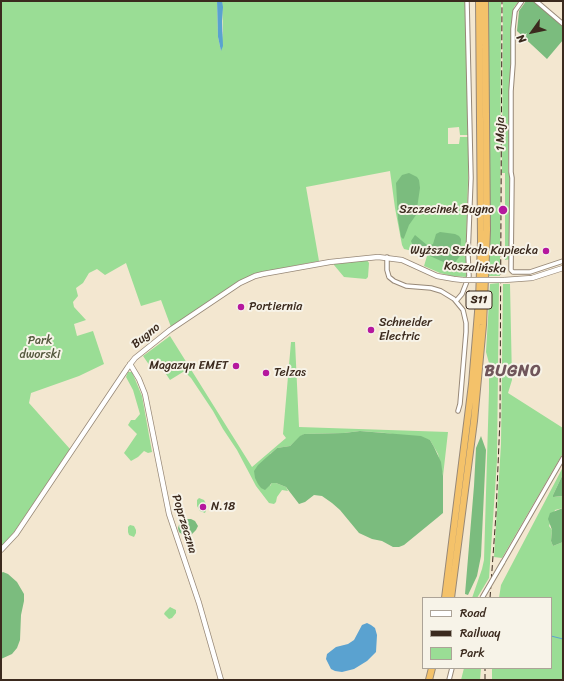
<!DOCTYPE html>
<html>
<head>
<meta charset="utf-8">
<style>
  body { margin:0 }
  #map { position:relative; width:564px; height:681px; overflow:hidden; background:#f3e7d0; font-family:Sriracha,sans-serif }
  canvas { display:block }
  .frame { position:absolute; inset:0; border:2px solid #3b2a1e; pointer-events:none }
  .legend { position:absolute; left:422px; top:597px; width:130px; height:72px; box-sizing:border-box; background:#f7f3e8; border:1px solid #aca397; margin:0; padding:5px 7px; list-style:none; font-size:12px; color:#3b2a1e }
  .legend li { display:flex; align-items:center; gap:8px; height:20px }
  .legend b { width:20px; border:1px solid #aca397 }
  .north { position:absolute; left:512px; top:12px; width:40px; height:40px; -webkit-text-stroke:3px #f7f3e8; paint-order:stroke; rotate:237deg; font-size:11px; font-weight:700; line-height:16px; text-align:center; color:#3b2a1e }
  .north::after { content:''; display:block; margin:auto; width:14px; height:18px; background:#3b2a1e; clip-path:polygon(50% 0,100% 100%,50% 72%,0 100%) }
</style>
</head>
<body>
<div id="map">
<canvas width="564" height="681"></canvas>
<div class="frame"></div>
<ul class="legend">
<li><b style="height:5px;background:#fff"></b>Road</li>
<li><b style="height:5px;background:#3b2a1e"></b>Railway</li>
<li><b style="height:11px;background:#9add95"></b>Park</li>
</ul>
<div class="north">N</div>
</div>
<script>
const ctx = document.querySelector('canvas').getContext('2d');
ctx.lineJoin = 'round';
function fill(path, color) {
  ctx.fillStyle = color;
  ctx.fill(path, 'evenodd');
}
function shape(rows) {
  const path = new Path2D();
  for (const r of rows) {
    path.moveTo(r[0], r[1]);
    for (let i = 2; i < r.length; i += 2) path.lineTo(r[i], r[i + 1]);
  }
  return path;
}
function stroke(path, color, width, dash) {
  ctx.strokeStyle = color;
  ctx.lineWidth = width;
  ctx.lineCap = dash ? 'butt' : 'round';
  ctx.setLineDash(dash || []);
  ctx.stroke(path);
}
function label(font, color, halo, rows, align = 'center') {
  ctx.font = font + ' Sriracha,sans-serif';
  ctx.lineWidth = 4;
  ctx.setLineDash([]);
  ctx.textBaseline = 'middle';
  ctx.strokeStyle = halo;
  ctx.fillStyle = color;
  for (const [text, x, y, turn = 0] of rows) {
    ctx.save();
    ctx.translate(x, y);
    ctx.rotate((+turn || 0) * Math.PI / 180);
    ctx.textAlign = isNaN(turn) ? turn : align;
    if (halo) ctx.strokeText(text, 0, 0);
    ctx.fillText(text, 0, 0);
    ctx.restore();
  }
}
const green = shape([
  [1,1,217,1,218,37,221,51,223,31,222,1,465,1,468,135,460,135,459,127,448,128,448,144,459,144,460,137,468,137,468,181,466,247,467,277,452,276,440,273,424,266,427,256,417,252,404,249,402,245,395,208,390,171,306,187,319,261,262,272,247,277,171,327,161,300,141,306,126,263,105,275,97,269,89,273,83,283,76,288,78,296,73,302,74,307,86,320,74,324,77,336,93,331,104,364,79,376,31,393,29,403,70,449,14,532,1,547],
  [488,1,501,1,500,276,489,276],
  [503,1,519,1,514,7,512,21,508,171,511,178,511,259,505,260,505,173,502,173],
  [367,260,369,263,368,277,366,279,344,277,334,265,334,263],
  [499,283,497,460,489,578,477,598,472,598,482,569,484,560,489,391,489,363,486,352,490,284],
  [503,284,510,284,512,380,508,393,563,428,563,453,502,558,494,557,501,444],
  [170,336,252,467,286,438,283,434,291,342,295,342,299,427,448,432,443,476,438,454,430,440,386,433,360,431,344,433,304,434,300,437,290,446,277,448,270,454,270,486,272,483,276,483,286,487,288,491,282,490,277,497,276,502,274,504,269,503,256,486,237,450,223,429,213,411,191,378,185,372,183,372,170,380,160,365,152,369,143,356],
  [128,372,132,372,142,396,152,452,148,453,144,451,138,457,131,461,124,453,137,434,128,425,131,420,135,420,140,414,133,390,126,377],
  [563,467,563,474,553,495,555,497,563,496,563,508,555,510,549,526,552,530,551,541,553,546,563,542,563,680,492,680,492,668,551,668,551,598,499,598,501,585],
  [199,498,204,500,206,504,207,508,205,513,200,511,197,506,197,500],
  [130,525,134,526,136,530,136,533,134,537,129,535,128,532,128,527],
  [170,607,176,610,176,613,172,618,169,619,164,614,165,612],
  [464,668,481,668,480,680,461,680]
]);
const forest = shape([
  [526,1,534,1,563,27,563,40,547,59,517,31,519,11],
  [409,173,417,177,419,180,420,188,416,215,409,225,404,238,403,239,401,237,398,219,396,183,402,175],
  [440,232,455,234,459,236,461,239,460,256,453,265,448,264,414,249,413,246,411,241,415,235,427,245,431,245,433,244,436,234],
  [360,431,421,436,430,440,434,447,441,462,443,476,443,513,437,518,404,545,399,547,393,547,382,541,372,539,359,533,340,510,332,503,322,496,314,495,305,502,299,504,286,487,276,483,272,483,265,490,261,488,258,484,255,478,254,471,258,465,277,448,290,446,300,436,304,434,344,433],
  [481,436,486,450,481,556,477,576,468,595,465,594,474,486,476,448],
  [563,474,563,496,553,497,553,495],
  [563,508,563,542,553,546,551,541,552,530,548,519,550,513],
  [186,519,191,519,195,521,198,526,196,530,191,535,184,536,179,532,178,528,179,525],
  [3,572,8,574,17,582,24,594,24,601,21,615,20,640,17,648,12,654,1,659,1,573]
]);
const water = shape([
  [217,1,222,1,223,7,222,21,223,46,221,51,218,37],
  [367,623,371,625,375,628,377,635,376,652,367,661,354,669,342,672,335,671,331,669,326,659,327,654,336,647,348,644,354,640,362,625]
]);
const stream = shape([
  [551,636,563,639]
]);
const minor = shape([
  [522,1,515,11,513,29,513,64,511,91,511,172,512,178,511,270,513,272,530,272,563,261],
  [536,1,563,24],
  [387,257,387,270,389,277,394,281,406,286,431,288,441,291,454,299,463,310,466,323,466,332,460,404,458,411],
  [456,301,462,294,469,276,468,255,471,178,467,1],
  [503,562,563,458],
  [449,680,452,668]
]);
const tertiary = shape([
  [504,280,532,278,563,268],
  [130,364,139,379,145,394,169,514,199,603,221,680],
  [1,550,16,534,128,367,135,358,170,330,240,283,255,276,263,274,330,262,378,257,402,260,437,276,454,279,463,280]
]);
const trunk = shape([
  [429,680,432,668]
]);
const motorway = shape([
  [445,598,472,384,479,300,481,241,479,1],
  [451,598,474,421,483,325,487,230,485,1]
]);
const rail = shape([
  [490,598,496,514,500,418,502,1],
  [485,680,485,668]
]);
const minorBridge = shape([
  [482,598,503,562]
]);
const tertiaryBridge = shape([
  [463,280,504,280]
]);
const markers = [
  [503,210,5,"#b5179e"],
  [546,251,4,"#b5179e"],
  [241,307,4,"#b5179e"],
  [371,330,4,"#b5179e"],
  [236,366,4,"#b5179e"],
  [266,373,4,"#b5179e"],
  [203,507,4,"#b5179e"]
];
const shields = [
  [479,300,26]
];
const shieldNames = [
  ["S11",479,300]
];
const streetNames = [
  ["1 Maja",501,134,-90],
  ["Koszalińska",475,268,3],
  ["Bugno",146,336,-39],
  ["Poprzeczna",184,524,73]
];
const poiNames = [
  ["Szczecinek Bugno",494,210,"right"],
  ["Wyższa Szkoła Kupiecka",538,251,"right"],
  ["Portiernia",249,307],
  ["Schneider",379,323],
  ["Electric",379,337],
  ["Magazyn EMET",228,366,"right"],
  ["Telzas",274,373],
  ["N.18",211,507]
];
const parkNames = [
  ["Park",40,341],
  ["dworski",40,355]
];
const districtNames = [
  ["BUGNO",513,372]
];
fill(green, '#9add95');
fill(forest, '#7bbc7e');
fill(water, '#5aa2d0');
stroke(stream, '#5aa2d0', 1);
stroke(minor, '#978877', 5.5);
stroke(tertiary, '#978877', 6);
stroke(trunk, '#978877', 8);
stroke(motorway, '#978877', 8);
stroke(minor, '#fff', 3.5);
stroke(tertiary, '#fff', 4.5);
stroke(trunk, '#f4c26a', 6);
stroke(motorway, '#f4c26a', 6);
stroke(rail, '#3b2a1e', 1, [6, 3]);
stroke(minorBridge, '#978877', 5.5, []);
stroke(tertiaryBridge, '#978877', 6, []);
stroke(minorBridge, '#fff', 3.5);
stroke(tertiaryBridge, '#fff', 4.5);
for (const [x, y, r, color] of markers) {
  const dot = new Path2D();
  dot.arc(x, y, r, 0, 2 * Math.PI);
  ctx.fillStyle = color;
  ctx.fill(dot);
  stroke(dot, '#f7f3e8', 1.5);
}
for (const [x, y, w] of shields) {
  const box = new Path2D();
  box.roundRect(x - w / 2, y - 9, w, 18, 3);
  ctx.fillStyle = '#f7f3e8';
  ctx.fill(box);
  stroke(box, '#3b2a1e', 1);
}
label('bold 11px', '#3b2a1e', null, shieldNames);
label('12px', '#3b2a1e', '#f7f3e8', streetNames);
label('12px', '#3b2a1e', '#f7f3e8', poiNames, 'left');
label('12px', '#53573c', '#f7f3e8', parkNames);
ctx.letterSpacing = '1px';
label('bold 16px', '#70565b', '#f7f3e8', districtNames);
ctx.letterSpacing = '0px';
</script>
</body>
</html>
